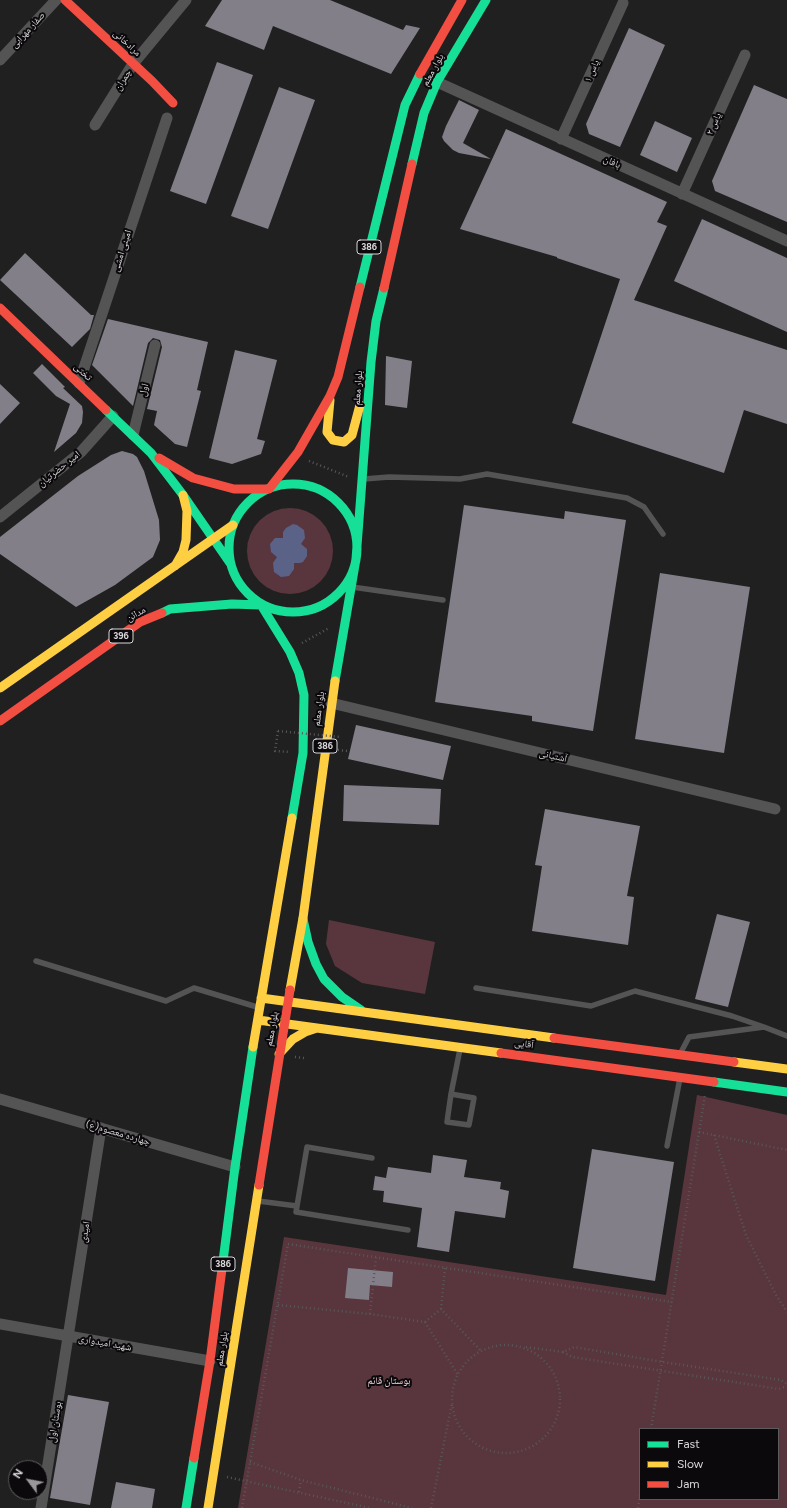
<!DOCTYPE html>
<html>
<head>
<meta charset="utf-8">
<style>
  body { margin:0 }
  #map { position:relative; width:787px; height:1508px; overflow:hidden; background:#212021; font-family:Figtree,sans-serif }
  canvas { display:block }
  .legend { position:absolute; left:639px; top:1428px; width:140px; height:72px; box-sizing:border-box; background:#0b090b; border:1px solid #5d5b5e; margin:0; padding:5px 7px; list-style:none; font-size:12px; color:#d9d7da }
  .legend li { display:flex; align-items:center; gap:8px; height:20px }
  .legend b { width:20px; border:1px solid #5d5b5e }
  .north { position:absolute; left:8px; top:1460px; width:40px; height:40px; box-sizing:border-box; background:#0b090b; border:1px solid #5d5b5e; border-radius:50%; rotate:302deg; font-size:11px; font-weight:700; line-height:16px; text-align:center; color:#d9d7da }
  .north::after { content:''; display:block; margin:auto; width:14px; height:18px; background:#999799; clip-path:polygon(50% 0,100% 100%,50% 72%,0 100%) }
</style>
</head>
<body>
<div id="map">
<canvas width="787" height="1508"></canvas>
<ul class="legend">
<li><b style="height:5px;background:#16e098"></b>Fast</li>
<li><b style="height:5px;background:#ffcf43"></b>Slow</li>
<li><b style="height:5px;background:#f24e42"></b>Jam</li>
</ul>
<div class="north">N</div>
</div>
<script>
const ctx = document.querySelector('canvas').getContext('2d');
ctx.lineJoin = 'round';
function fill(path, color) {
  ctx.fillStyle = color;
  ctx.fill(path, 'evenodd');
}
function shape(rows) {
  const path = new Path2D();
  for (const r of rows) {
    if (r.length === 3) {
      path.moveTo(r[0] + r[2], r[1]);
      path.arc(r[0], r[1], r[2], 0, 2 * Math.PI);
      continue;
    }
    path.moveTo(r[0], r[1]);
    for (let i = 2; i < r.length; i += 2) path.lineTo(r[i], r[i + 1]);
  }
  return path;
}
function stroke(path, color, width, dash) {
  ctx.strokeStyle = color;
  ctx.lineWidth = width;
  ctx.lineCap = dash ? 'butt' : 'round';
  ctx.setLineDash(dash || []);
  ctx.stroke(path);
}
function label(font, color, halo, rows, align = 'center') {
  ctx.font = font + ' Figtree,"Noto Naskh Arabic",sans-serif';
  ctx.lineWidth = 4;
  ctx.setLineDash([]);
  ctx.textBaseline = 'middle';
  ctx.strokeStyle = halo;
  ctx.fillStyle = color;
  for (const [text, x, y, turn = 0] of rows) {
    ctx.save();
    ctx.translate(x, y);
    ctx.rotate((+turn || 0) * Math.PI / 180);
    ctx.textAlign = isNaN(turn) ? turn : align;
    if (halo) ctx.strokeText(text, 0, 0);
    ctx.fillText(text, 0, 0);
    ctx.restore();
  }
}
const green = shape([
  [290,551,43],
  [329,920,435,942,425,994,362,983,335,966,326,944],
  [697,1095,787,1115,787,1508,238,1508,284,1237,666,1295],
  [640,1429,778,1429,778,1499,640,1499]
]);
const water = shape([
  [293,524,297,525,304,530,305,538,301,544,307,549,307,556,303,562,300,563,294,563,294,569,289,576,281,577,274,572,273,563,277,557,271,552,270,544,275,538,283,538,283,532,286,528]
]);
const building = shape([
  [222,0,330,0,403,30,406,25,420,28,391,74,273,26,264,50,205,26],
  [629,28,665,45,620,147,589,134,586,124],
  [217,62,253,75,206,204,170,191],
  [754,85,787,99,787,222,715,191,712,181],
  [279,87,315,100,268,229,231,216],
  [459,100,479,110,463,143,491,159,459,153,453,150,444,141,442,137,446,126],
  [655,121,692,138,677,172,640,155],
  [506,129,667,202,657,222,667,226,634,300,787,350,787,424,744,410,724,473,572,423,620,279,557,258,557,257,460,229],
  [702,219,787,258,787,332,674,281],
  [25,253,91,315,94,315,90,329,72,347,0,280],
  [108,319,208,342,197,390,201,391,187,447,175,444,154,425,157,411,147,409,162,347,160,340,153,338,148,343,133,406,92,365],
  [235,350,277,360,257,439,265,441,261,454,232,464,209,458],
  [386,356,412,361,407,408,385,405],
  [42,364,65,387,63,388,82,406,83,412,82,423,76,433,54,452,70,404,56,396,33,373],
  [0,384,20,403,0,424],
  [122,451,133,454,137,457,144,471,159,520,160,540,153,557,115,585,76,607,0,554,0,537,78,476,111,455],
  [464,505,564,519,565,511,626,520,593,731,532,721,532,716,435,702],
  [660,573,750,587,724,753,635,739],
  [356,725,451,746,443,780,348,759],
  [344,785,441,789,439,825,343,821],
  [545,809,640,826,627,896,634,897,628,945,532,931,542,866,535,865],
  [717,914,750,922,728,1007,695,999],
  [592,1149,674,1162,655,1281,573,1268],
  [433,1155,467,1160,464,1177,501,1182,500,1189,509,1191,505,1218,455,1211,449,1252,417,1247,422,1208,383,1202,384,1191,373,1190,375,1176,386,1178,388,1167,431,1173],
  [348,1268,393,1272,392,1287,370,1285,369,1300,345,1298],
  [68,1395,109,1402,90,1505,50,1498],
  [116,1482,155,1489,152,1508,111,1508]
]);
const path = shape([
  [309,461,349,477],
  [302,643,329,628],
  [278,731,275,751,290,752],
  [338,750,348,751],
  [295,1057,304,1058],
  [699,1132,787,1150],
  [714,1135,746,1235,776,1295,787,1312],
  [278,1305,370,1314,425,1322,458,1375],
  [441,1309,445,1268],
  [370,1314,376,1257],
  [425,1322,441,1309,481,1351],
  [506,1399,54],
  [526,1347,563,1352,574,1347,663,1362,781,1380,787,1384],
  [563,1352,572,1357,779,1389,787,1386],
  [651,1429,705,1095],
  [250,1462,301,1480,412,1508],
  [227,1477,370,1508],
  [299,1492,301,1480],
  [242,1508,288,1244,672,1302],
  [431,1508,452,1403],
  [638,1508,640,1495]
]);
const lane = shape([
  [364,479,389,477,460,479,487,474,627,498,644,507,663,534],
  [352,587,443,600],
  [36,961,166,1001,194,988,257,1007],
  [476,988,591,1006,635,991,732,1016,764,1027],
  [680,1054,689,1037,764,1027,787,1036],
  [451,1094,474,1098,469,1125,447,1122,451,1094,460,1049],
  [667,1146,680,1078],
  [372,1158,307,1147,296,1212,408,1230],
  [258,1201,297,1206]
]);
const street = shape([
  [0,60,56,0],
  [437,82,787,241],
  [95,125,133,64,186,0],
  [561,139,623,3],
  [682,194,745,55],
  [79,383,167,118],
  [133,435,155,345],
  [0,517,81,452,113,416],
  [331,703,775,809],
  [0,1099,235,1167],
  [0,1324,210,1361],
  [41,1508,101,1128]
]);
const fast = shape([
  [412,164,424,113,437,82,486,0],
  [360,287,405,105,420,74],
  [106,410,151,453,183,495,230,563],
  [293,548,64],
  [162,613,170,609,232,604,261,605,290,652,299,673,304,695,303,753,292,818],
  [335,681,356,559,371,362,376,321,384,288],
  [303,919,308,942,316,964,324,979,342,997,361,1010],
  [714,1082,787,1092],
  [222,1269,235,1167,253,1047],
  [186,1508,194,1458]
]);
const slow = shape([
  [330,400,327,432,333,440,344,442,352,435,360,405],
  [175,566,183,552,186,540,187,511,183,495],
  [0,688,233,525],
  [290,990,303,918,335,681],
  [261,998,554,1038],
  [258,1020,501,1053],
  [253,1047,292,818],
  [279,1054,293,1039,305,1032,317,1028],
  [734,1062,787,1069],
  [208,1508,259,1185]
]);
const jam = shape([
  [65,0,152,81,173,103],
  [420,74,462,0],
  [384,288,412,164],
  [0,308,106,410],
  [159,458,193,478,234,489,269,489],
  [269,489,298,452,330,396,338,377,360,287],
  [0,721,140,622,162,613],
  [554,1038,734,1062],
  [501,1053,714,1082],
  [259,1185,290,990],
  [194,1458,210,1361,222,1269]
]);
const pathBridge = shape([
  [278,731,341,737]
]);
const shields = [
  [369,247,24],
  [121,636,24],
  [325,746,24],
  [223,1264,24]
];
const shieldNames = [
  ["386",369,247],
  ["396",121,636],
  ["386",325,746],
  ["386",223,1264]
];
const streetNames = [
  ["صفار مهرابی",28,30,-47],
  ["مرادخانی",127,43,43],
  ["بلوار معلم",433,70,-61],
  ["یاس ۱",592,71,-66],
  ["چمران",123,80,-58],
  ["یاس ۲",714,124,-66],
  ["بافان",612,162,24],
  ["امینی امشی",122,251,-72],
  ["تختی",83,372,44],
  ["بلوار معلم",358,388,-86],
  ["اول",144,390,-76],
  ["امیر حضرتیان",59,469,-39],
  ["مدائن",136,614,-29],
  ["بلوار معلم",319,709,-82],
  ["آشتیانی",553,756,13],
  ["بلوار معلم",272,1029,-80],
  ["آقایی",524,1044,8],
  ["چهارده معصوم(ع)",118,1133,16],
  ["امیدی",85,1232,-81],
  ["شهيد امیدواری",105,1343,10],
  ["بلوار معلم",222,1349,-81],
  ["بوستان اول",55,1422,-81]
];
const parkNames = [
  ["بوستان قائم",389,1381]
];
fill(green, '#59363e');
fill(water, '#5a6287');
fill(building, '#827f88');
stroke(path, '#585758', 2.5, [1, 3]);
stroke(lane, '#545454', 5.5);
stroke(street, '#545454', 11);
stroke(fast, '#16e098', 9);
stroke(slow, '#ffcf43', 9);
stroke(jam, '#f24e42', 9);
stroke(pathBridge, '#585758', 2.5, [1, 3]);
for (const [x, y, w] of shields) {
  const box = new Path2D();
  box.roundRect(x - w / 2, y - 7, w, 14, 3);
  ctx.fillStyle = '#0b090b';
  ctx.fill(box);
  stroke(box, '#d9d7da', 1);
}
label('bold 9px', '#d9d7da', null, shieldNames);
label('10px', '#d9d7da', '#0b090b', streetNames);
label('10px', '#f5d4d9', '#0b090b', parkNames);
</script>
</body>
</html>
